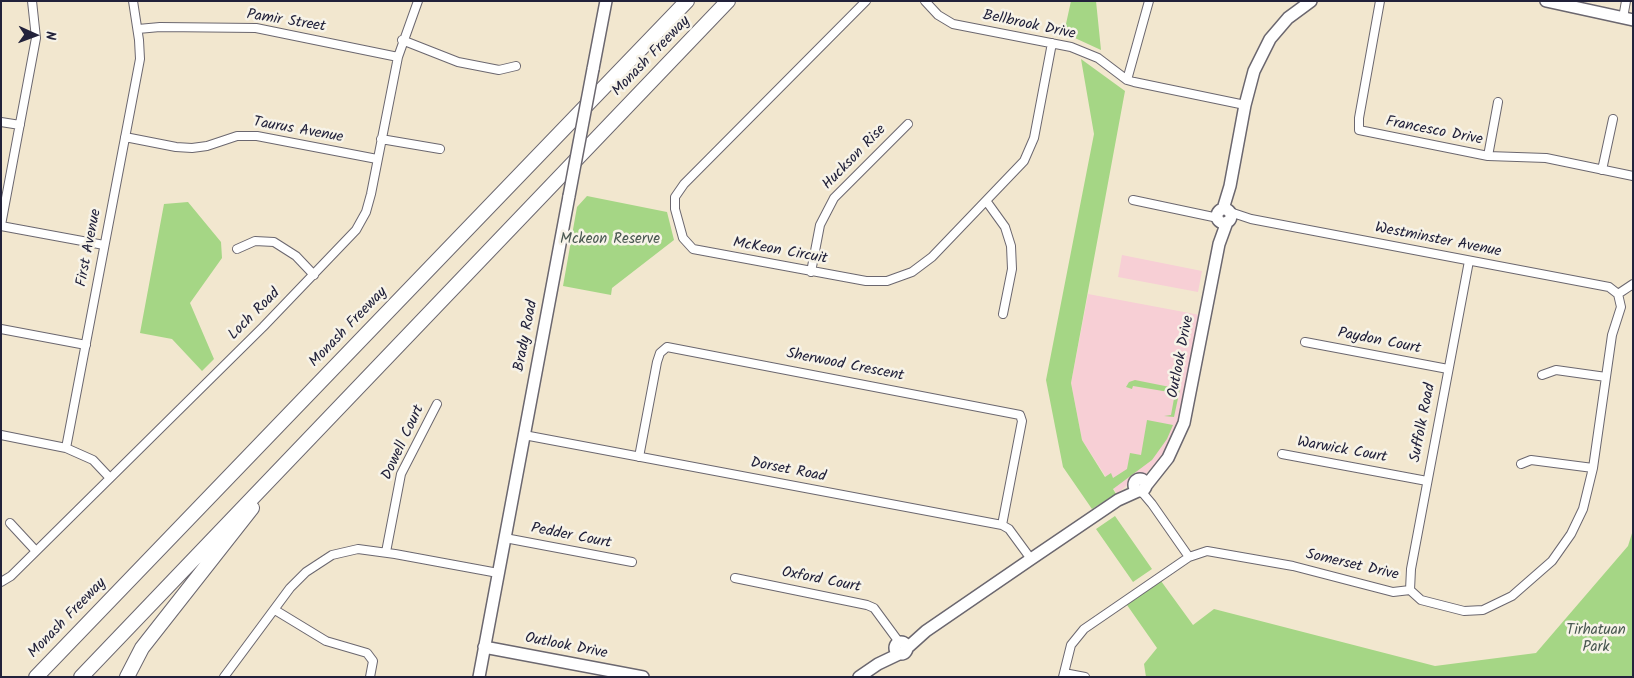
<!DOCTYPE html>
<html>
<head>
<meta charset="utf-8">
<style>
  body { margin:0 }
  #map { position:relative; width:1634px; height:678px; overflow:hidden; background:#f2e7cf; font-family:Kalam,sans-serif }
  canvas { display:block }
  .frame { position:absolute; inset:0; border:2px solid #22223b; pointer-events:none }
  .north { position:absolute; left:10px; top:10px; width:50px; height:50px; -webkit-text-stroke:4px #f7f3e8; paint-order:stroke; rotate:92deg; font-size:14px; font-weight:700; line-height:20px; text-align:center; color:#22223b }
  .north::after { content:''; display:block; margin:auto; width:18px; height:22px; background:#22223b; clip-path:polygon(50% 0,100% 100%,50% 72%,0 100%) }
</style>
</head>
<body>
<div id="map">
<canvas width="1634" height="678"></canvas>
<div class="frame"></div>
<div class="north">N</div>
</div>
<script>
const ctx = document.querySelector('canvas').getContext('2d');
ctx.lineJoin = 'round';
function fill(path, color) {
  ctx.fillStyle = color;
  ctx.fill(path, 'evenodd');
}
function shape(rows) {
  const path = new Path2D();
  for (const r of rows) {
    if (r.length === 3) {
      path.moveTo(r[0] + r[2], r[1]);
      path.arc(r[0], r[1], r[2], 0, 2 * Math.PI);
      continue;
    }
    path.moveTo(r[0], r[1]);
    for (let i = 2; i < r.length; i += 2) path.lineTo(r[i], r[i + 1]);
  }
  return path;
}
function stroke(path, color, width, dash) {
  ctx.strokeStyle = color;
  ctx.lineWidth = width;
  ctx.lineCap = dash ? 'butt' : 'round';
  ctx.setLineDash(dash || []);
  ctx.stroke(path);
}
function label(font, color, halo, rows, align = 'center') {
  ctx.font = font + ' Kalam,sans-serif';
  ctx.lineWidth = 5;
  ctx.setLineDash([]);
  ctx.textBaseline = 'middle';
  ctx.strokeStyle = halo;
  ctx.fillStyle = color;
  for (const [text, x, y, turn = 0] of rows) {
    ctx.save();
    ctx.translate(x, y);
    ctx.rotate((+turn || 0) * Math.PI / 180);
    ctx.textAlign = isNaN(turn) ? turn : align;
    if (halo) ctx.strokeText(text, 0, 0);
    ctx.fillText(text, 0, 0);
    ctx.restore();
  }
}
const built = shape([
  [1122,255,1202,271,1198,292,1118,277],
  [1088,294,1200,315,1180,418,1168,448,1145,475,1134,479,1117,494,1082,440,1071,383]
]);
const green = shape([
  [1071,1,1096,1,1101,50,1064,33],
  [1081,59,1125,91,1071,383,1082,440,1105,477,1111,473,1113,478,1127,469,1130,453,1141,455,1147,420,1173,425,1167,439,1152,460,1113,489,1116,494,1092,509,1063,467,1046,380,1094,134],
  [587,196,667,212,674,240,612,288,611,295,563,286,577,207],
  [188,202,221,242,222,258,190,303,214,359,202,371,172,339,140,333,164,204],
  [1135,380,1180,389,1174,417,1164,416,1171,415,1175,393,1133,386,1132,389,1126,387,1129,382],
  [1115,516,1152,569,1133,582,1096,529],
  [1633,530,1633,677,1146,677,1144,664,1157,648,1127,605,1161,581,1193,625,1214,609,1435,666,1536,653,1628,546]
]);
const street = shape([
  [866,1,684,184,675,197,675,209,683,238,693,249,866,281,887,281,912,272,932,257,1024,161,1034,138,1052,43],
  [925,1,938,15,953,24,1071,47,1098,58,1127,80,1134,82,1245,105],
  [1380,1,1359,118,1359,130,1488,156,1546,158,1633,176],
  [1623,18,1626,1],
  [138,29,160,27,256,28,398,57],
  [402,40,458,62,499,70,516,66],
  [1127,80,1149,1],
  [1,122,20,125],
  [125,137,176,147,192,148,207,146,237,136,257,136,377,159],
  [381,139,440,149],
  [1488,156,1498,102],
  [1602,170,1613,119],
  [1133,200,1218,218],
  [987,202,1005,227,1011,246,1012,269,1003,314],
  [1230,212,1251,219,1609,287,1618,294],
  [1,225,36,38,32,1],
  [1,226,104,245],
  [237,249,255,241,274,242,296,256,314,275],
  [811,272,820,225,834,198,908,124],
  [1,329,86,345],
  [1305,342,1448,369],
  [1542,375,1556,370,1606,377],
  [1,435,66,448],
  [524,435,1002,525,1009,529,1031,559],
  [1282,454,1427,481],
  [639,457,657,362,660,353,667,347,1020,415,1022,421,1002,525],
  [1521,464,1531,460,1593,468],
  [109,477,93,460,66,448,140,59,139,40,133,1],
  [1141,491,1152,504,1189,557],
  [10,523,35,550],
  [505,538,632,562],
  [386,552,401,474,437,404],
  [735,578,867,605,874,608,899,642],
  [1,582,11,576,263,327,356,230,366,212,371,194,398,57,418,1],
  [1410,590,1411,569,1469,261],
  [275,610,326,641,367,653,373,661,370,677],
  [1064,673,1085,677],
  [224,677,290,588,306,572,332,555,358,549,395,554,498,573],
  [1063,677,1071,645,1084,629,1189,557,1207,551,1293,566,1393,592,1410,590,1421,600,1464,611,1483,610,1512,596,1552,561,1571,534,1583,509,1593,468,1612,335,1621,307,1618,294,1633,284]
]);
const secondary = shape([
  [1546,1,1633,20],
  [593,69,606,1],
  [1223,209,1230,186,1245,105,1254,71,1270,39,1288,18,1311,1],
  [1224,216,7],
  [1140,485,6],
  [1145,487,1168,458,1184,423,1219,244,1227,222],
  [901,648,6],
  [484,647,643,677],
  [906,649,926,631,1031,559,1118,500,1138,491],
  [479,677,569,196],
  [859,677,878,664,899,654]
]);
const highway = shape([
  [36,677,687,1],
  [81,677,728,1],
  [127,677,142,648,252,508]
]);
const secondaryBridge = shape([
  [569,196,593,69]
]);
const streetNames = [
  ["Pamir Street",286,22,9],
  ["Bellbrook Drive",1029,26,12],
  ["Monash Freeway",652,57,-46],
  ["Taurus Avenue",298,131,10],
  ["Francesco Drive",1434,132,11],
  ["Huckson Rise",855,158,-46],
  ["Westminster Avenue",1438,241,11],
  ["First Avenue",90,248,-79],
  ["McKeon Circuit",780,252,10],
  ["Loch Road",255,315,-45],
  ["Monash Freeway",349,328,-46],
  ["Brady Road",527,336,-79],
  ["Paydon Court",1379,342,11],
  ["Outlook Drive",1182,357,-79],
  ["Sherwood Crescent",845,366,11],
  ["Suffolk Road",1424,423,-79],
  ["Dowell Court",404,443,-65],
  ["Warwick Court",1342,451,10],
  ["Dorset Road",788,471,11],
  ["Pedder Court",571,537,11],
  ["Somerset Drive",1352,566,13],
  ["Oxford Court",821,581,11],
  ["Monash Freeway",68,619,-46],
  ["Outlook Drive",566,647,11]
];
const parkNames = [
  ["Mckeon Reserve",610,240],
  ["Tirhatuan",1596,631],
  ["Park",1596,648]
];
fill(built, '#f7cfd5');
fill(green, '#a5d685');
stroke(street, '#6b676f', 10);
stroke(secondary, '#6b676f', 14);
stroke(highway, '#6b676f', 16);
stroke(street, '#fff', 8);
stroke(secondary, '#fff', 11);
stroke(highway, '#fff', 14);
stroke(secondaryBridge, '#6b676f', 14, []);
stroke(secondaryBridge, '#fff', 11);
label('15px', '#22223b', '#f7f3e8', streetNames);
label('15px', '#495851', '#f7f3e8', parkNames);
</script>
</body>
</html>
